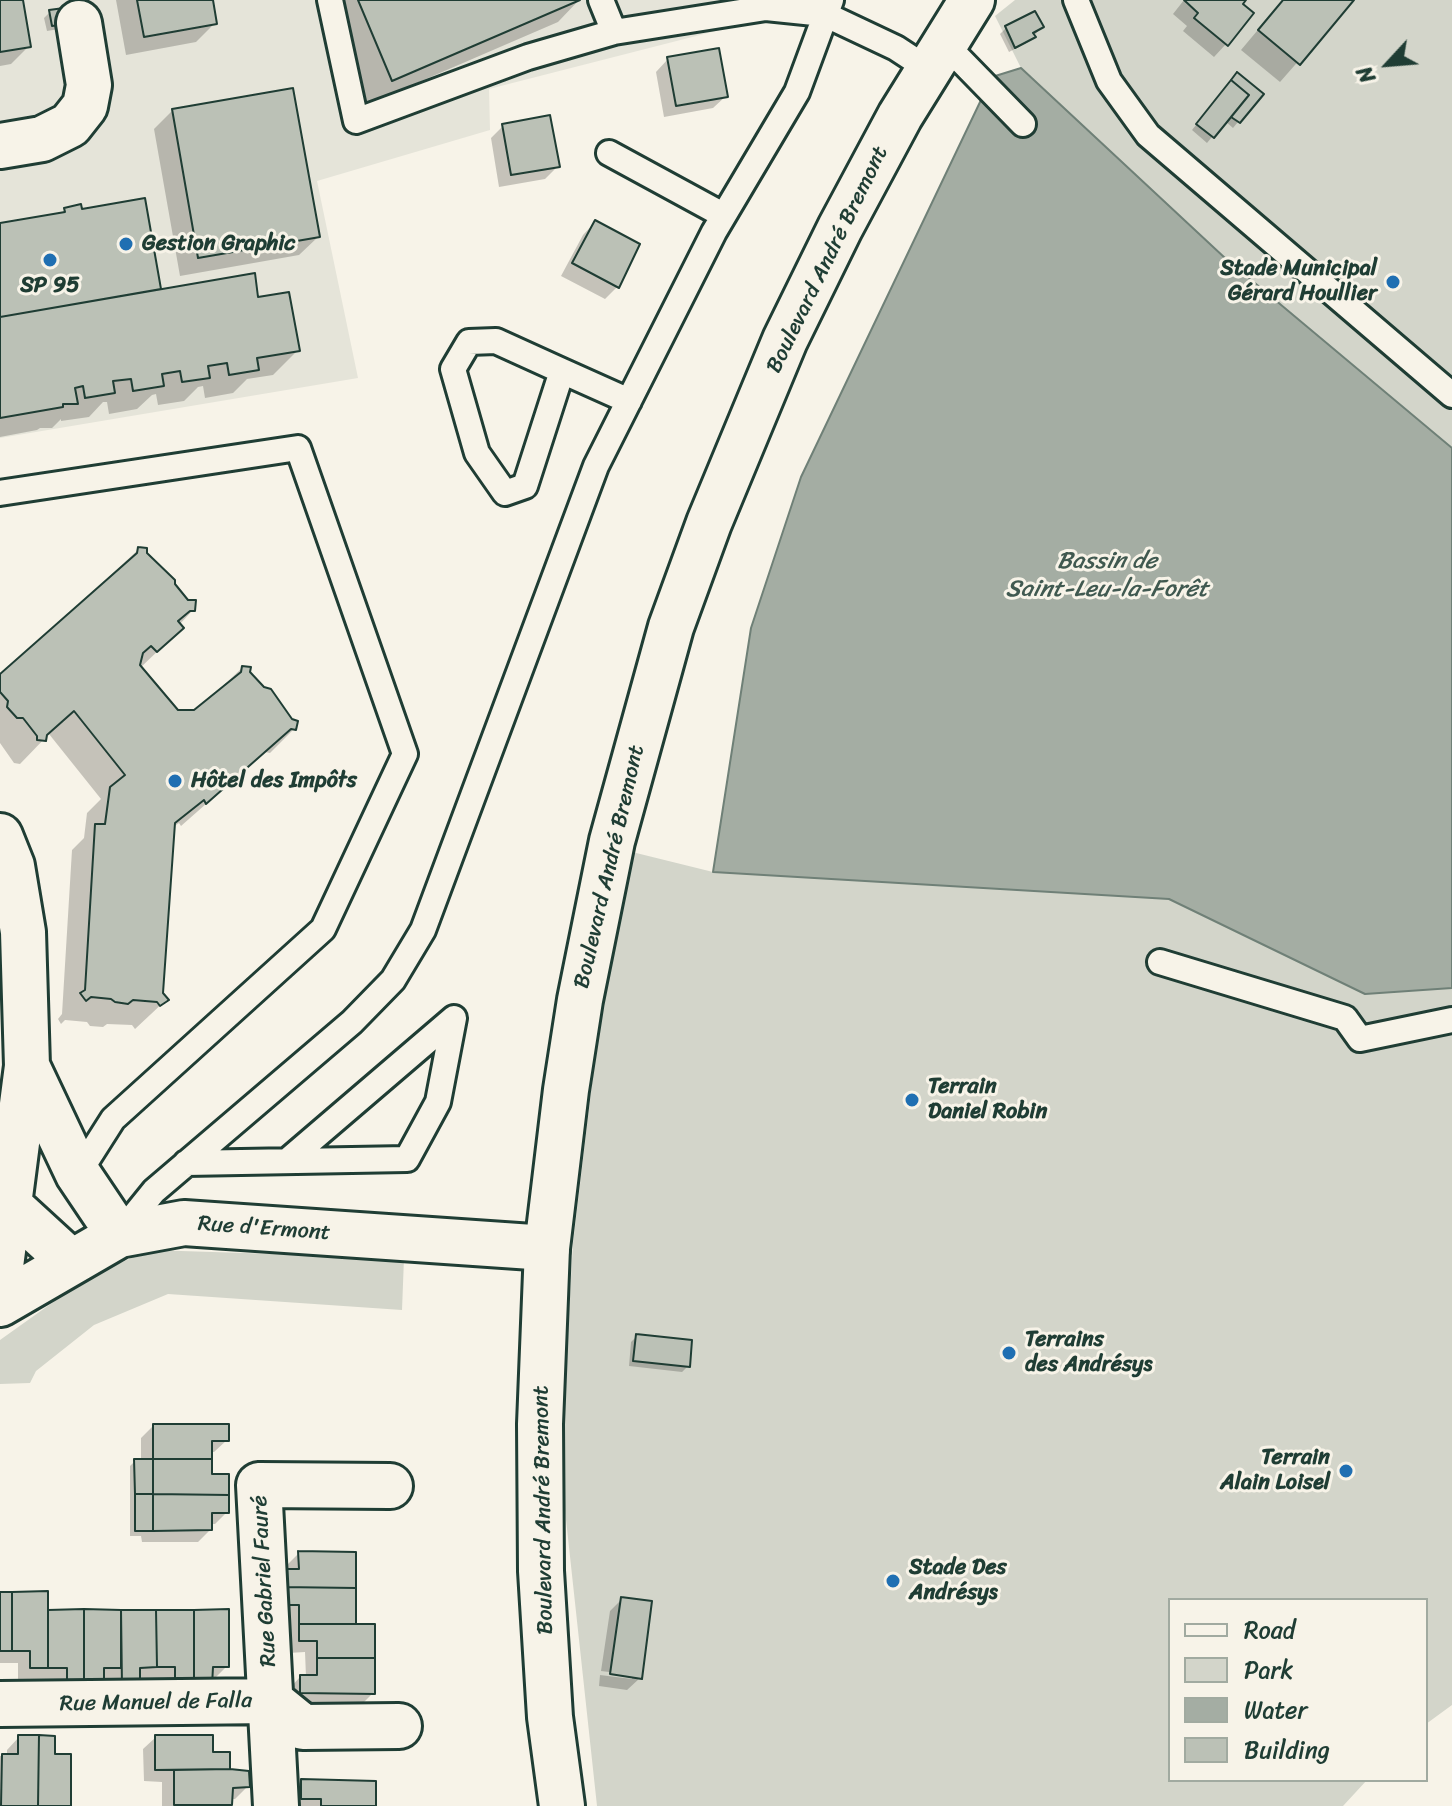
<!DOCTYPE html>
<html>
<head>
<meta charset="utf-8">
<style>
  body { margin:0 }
  #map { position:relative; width:1452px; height:1806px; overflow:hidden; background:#f7f3e8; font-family:Sriracha,sans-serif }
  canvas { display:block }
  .legend { position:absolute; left:1168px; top:1598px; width:260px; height:184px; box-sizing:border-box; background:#f7f3e8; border:2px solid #a1aaa0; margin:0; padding:10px 14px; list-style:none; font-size:24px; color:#1f3d34 }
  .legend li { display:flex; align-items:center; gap:16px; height:40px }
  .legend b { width:40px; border:2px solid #a1aaa0 }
  .north { position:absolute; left:1348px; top:24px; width:80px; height:80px; -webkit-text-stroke:6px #f7f3e8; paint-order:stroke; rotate:244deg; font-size:22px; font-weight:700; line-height:32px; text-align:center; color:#1f3d34 }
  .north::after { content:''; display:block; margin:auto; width:28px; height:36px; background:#1f3d34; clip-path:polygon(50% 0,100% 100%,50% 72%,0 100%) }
</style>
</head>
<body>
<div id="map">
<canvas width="1452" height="1806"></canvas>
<ul class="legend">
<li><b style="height:10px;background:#f7f3e8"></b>Road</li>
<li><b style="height:22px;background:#d3d5ca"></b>Park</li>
<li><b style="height:22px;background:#a4ada3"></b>Water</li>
<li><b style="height:22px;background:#bbc1b6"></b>Building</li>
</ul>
<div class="north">N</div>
</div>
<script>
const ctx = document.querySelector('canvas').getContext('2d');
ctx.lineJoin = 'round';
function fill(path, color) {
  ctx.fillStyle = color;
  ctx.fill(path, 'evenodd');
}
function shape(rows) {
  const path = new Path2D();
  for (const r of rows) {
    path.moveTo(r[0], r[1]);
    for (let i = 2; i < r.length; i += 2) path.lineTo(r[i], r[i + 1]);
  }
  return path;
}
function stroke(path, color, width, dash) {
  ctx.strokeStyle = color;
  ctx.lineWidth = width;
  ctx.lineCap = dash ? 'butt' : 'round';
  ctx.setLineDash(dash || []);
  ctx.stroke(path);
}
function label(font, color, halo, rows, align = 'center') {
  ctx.font = font + ' Sriracha,sans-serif';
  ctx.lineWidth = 6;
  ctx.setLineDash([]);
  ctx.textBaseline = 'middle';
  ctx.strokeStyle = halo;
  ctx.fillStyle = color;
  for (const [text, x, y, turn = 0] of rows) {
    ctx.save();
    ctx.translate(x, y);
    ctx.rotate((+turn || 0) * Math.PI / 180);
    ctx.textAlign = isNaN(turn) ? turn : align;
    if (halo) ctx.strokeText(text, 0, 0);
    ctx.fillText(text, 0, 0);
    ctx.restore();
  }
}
const built = shape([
  [0,0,821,0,743,24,489,89,490,130,317,181,358,378,0,438]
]);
const green = shape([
  [1015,0,1452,0,1452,448,1225,258,1021,68,995,16],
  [620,849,713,872,1169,899,1365,994,1452,988,1452,1705,1426,1724,1426,1600,1170,1600,1170,1780,1367,1780,1343,1806,597,1806,560,1464,573,1243],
  [149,1250,404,1258,402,1310,168,1294,94,1325,36,1371,30,1383,0,1384,0,1340,87,1278]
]);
const water = shape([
  [1021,68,1225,258,1452,448,1452,988,1365,994,1169,899,713,872,751,628,801,477,992,77,1021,68]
]);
const shadow = shape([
  [0,0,21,0,29,46,11,64,0,66],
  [116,0,211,0,215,23,196,42,126,55],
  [324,0,579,0,558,22,368,104],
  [1184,0,1244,0,1226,44,1214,57,1183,31,1187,26,1173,14],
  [1283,0,1352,0,1280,82,1241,50],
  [62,10,59,29,47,31,44,18,50,12],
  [1035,14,1042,27,1028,42,1009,52,1000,34,1006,28],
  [668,59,726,96,713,108,664,117,656,72],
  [1231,81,1261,94,1233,128,1225,121,1207,143,1192,130],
  [173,110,318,237,299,255,180,276,154,129],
  [503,126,558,166,545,179,499,187,491,138],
  [143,200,159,292,256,300,297,351,273,375,247,379,233,393,205,398,203,386,198,387,184,401,158,405,156,394,152,395,137,409,109,414,107,402,103,402,89,417,61,421,61,419,52,428,40,428,37,430,0,437,0,225,60,215,65,210,80,211],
  [595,222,617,287,605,299,561,276,583,235],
  [139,549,193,610,179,625,182,628,140,668,177,712,195,712,242,668,294,729,270,753,265,752,181,826,179,823,173,827,161,993,166,1000,135,1029,132,1025,107,1024,103,1027,90,1026,87,1022,65,1020,61,1024,58,1019,62,1014,72,850,84,838,87,813,101,799,49,734,20,764,14,763,0,743,0,677],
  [637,1336,688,1366,682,1372,629,1366,631,1342],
  [153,1426,227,1440,214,1452,210,1452,210,1476,227,1512,215,1524,210,1524,210,1530,198,1542,142,1542,141,1536,130,1536,130,1466,135,1461,141,1461,141,1438],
  [299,1553,354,1626,373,1693,360,1706,288,1705,288,1690,300,1677,306,1677,305,1652,288,1653,287,1565],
  [0,1593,46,1612,227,1611,227,1666,215,1678,163,1698,164,1679,138,1679,110,1698,110,1679,102,1679,55,1698,55,1679,18,1680,18,1663,0,1663],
  [622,1599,640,1678,627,1690,599,1686,600,1675,632,1679,632,1675,601,1671,610,1611],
  [19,1737,53,1756,69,1806,0,1806,0,1756,7,1756,7,1750],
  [156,1737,211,1753,228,1754,228,1771,248,1786,235,1799,230,1799,230,1806,162,1806,162,1782,144,1781,143,1749],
  [301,1781,373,1806,289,1806,289,1794]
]);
const building = shape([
  [0,0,23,0,31,47,0,52,0,0],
  [137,0,213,0,217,24,144,37,137,0],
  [358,0,580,0,392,81,358,0],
  [1184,0,1246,0,1243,4,1254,13,1228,46,1194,18,1198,13,1184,0],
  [1283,0,1354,0,1300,65,1258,30,1283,0],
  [64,8,67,24,52,26,49,10,64,8],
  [1035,11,1044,27,1033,33,1036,37,1015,48,1005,26,1035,11],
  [719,48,728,97,676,106,667,57,719,48],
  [1237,72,1264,94,1240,123,1231,117,1249,95,1231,80,1237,72],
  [1231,80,1249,95,1214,138,1196,124,1231,80],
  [293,88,320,237,198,258,172,109,293,88],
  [550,115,560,167,511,175,502,124,550,115],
  [145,198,161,289,0,317,0,223,65,212,64,208,81,204,82,209,145,198],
  [595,220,640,244,619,288,572,263,595,220],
  [255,273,258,297,289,292,300,351,257,358,259,370,229,375,227,363,208,366,210,378,182,382,180,371,162,374,164,386,133,391,131,379,113,381,115,393,85,398,83,386,75,388,78,404,63,404,63,407,0,418,0,317,255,273],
  [138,547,147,548,147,553,175,580,175,584,188,600,196,600,195,611,190,611,178,621,184,628,157,652,151,646,143,653,140,665,178,710,194,710,241,672,242,666,251,667,250,672,264,687,271,689,292,719,298,721,296,730,291,729,206,804,204,800,175,823,163,993,169,1000,160,1006,157,1002,133,1000,128,1004,115,1002,111,999,91,997,86,1001,80,993,85,990,95,824,105,824,110,787,125,775,74,711,47,735,46,741,37,740,37,736,23,718,17,718,7,707,8,701,0,692,0,674,137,553,138,547],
  [636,1334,692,1340,690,1367,633,1361,636,1334],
  [153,1424,229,1424,229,1441,212,1441,212,1459,153,1459,153,1424],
  [134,1459,153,1459,153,1494,135,1494,134,1459],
  [153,1459,212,1459,212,1474,229,1474,229,1495,153,1494,153,1459],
  [135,1494,153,1494,153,1531,135,1531,135,1494],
  [153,1494,229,1495,229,1513,212,1513,212,1530,153,1531,153,1494],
  [298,1551,356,1552,356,1588,281,1587,281,1569,299,1569,298,1551],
  [281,1587,356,1588,356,1624,299,1624,299,1605,282,1605,281,1587],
  [48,1591,48,1668,30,1668,30,1651,12,1651,12,1592,48,1591],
  [0,1592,12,1592,12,1651,0,1651,0,1592],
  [621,1597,652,1601,642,1679,610,1674,621,1597],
  [84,1609,84,1687,67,1687,67,1668,48,1668,48,1610,84,1609],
  [84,1609,121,1610,121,1668,104,1668,104,1687,84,1687,84,1609],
  [229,1609,229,1667,213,1667,212,1686,194,1686,194,1610,229,1609],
  [121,1610,156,1610,157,1667,140,1668,140,1687,122,1687,121,1610],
  [156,1610,194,1610,194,1686,175,1687,175,1667,157,1667,156,1610],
  [299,1624,375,1624,375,1658,317,1658,317,1641,299,1641,299,1624],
  [317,1658,375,1658,375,1694,300,1693,300,1675,317,1675,317,1658],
  [18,1735,39,1735,38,1806,1,1806,2,1754,18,1754,18,1735],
  [39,1735,55,1736,55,1754,71,1754,71,1806,38,1806,39,1735],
  [155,1735,213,1735,213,1752,230,1752,230,1769,155,1770,155,1735],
  [230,1769,249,1771,250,1787,233,1788,232,1805,174,1805,174,1770,230,1769],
  [301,1779,376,1781,376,1806,321,1806,321,1799,301,1799,301,1779]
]);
const lane = shape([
  [330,0,356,121,528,57,614,32,766,8,824,14],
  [601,0,614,32],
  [1076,0,1109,81,1148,135,1452,395],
  [817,1,824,14,896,48,928,69],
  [944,43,1023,124],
  [609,153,723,215],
  [562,371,525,486,505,493,477,453,453,369,469,342,496,341,562,371,629,401],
  [0,493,298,448,405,754,323,929,113,1119,78,1174],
  [1160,962,1345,1018,1360,1039,1452,1020],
  [186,1163,407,1159,438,1102,454,1018,287,1161],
  [120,1233,154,1191,352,1022,393,980,423,930,596,466,714,232,797,92,831,0]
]);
const street = shape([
  [0,146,42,139,70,125,85,106,89,85,79,23],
  [0,836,12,866,23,932,27,1066,0,1274],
  [27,1066,78,1174,119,1235],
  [10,1206,70,1261],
  [0,1304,119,1235,184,1223,547,1248],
  [0,1704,271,1701,303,1727,399,1726],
  [276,1806,259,1485,390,1486]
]);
const secondary = shape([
  [562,1806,550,1717,541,1571,540,1424,547,1248,566,1090,580,1000,612,841,671,627,709,523,785,340,840,228,900,116,972,0]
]);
const markers = [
  [126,244,8,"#1f6fb2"],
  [50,260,8,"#1f6fb2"],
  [1393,282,8,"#1f6fb2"],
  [175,781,8,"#1f6fb2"],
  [912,1100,8,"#1f6fb2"],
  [1009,1353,8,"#1f6fb2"],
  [1346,1471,8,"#1f6fb2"],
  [893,1581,8,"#1f6fb2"]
];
const poiNames = [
  ["Gestion Graphic",142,244],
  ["Stade Municipal",1377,269,"right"],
  ["Gérard Houllier",1377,294,"right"],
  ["SP 95",50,286,"center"],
  ["Hôtel des Impôts",191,781],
  ["Terrain",928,1087],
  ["Daniel Robin",928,1112],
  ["Terrains",1025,1340],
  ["des Andrésys",1025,1365],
  ["Terrain",1330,1458,"right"],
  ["Alain Loisel",1330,1483,"right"],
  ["Stade Des",909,1568],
  ["Andrésys",909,1593]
];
const streetNames = [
  ["Boulevard André Bremont",828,260,-64],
  ["Boulevard André Bremont",610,867,-77],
  ["Rue d'Ermont",264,1229,4],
  ["Boulevard André Bremont",544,1510,-91],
  ["Rue Gabriel Fauré",265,1581,-93],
  ["Rue Manuel de Falla",156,1703,-1]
];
const waterNames = [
  ["Bassin de",1107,562],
  ["Saint-Leu-la-Forêt",1107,590]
];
fill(built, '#e5e4d9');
fill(green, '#d3d5ca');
fill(water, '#a4ada3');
stroke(water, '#6f8077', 2);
fill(shadow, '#0003');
fill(building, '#bbc1b6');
stroke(building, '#1f3d34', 2);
stroke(lane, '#1f3d34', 30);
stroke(street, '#1f3d34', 50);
stroke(secondary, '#1f3d34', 50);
stroke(lane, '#f7f3e8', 24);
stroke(street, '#f7f3e8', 44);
stroke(secondary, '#f7f3e8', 44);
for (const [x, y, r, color] of markers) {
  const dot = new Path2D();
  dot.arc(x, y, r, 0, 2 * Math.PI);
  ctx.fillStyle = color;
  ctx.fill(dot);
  stroke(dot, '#f7f3e8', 3);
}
label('bold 22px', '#1f3d34', '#f7f3e8', poiNames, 'left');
label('22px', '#1f3d34', '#f7f3e8', streetNames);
label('italic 24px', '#405950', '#f7f3e8', waterNames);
</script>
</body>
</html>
